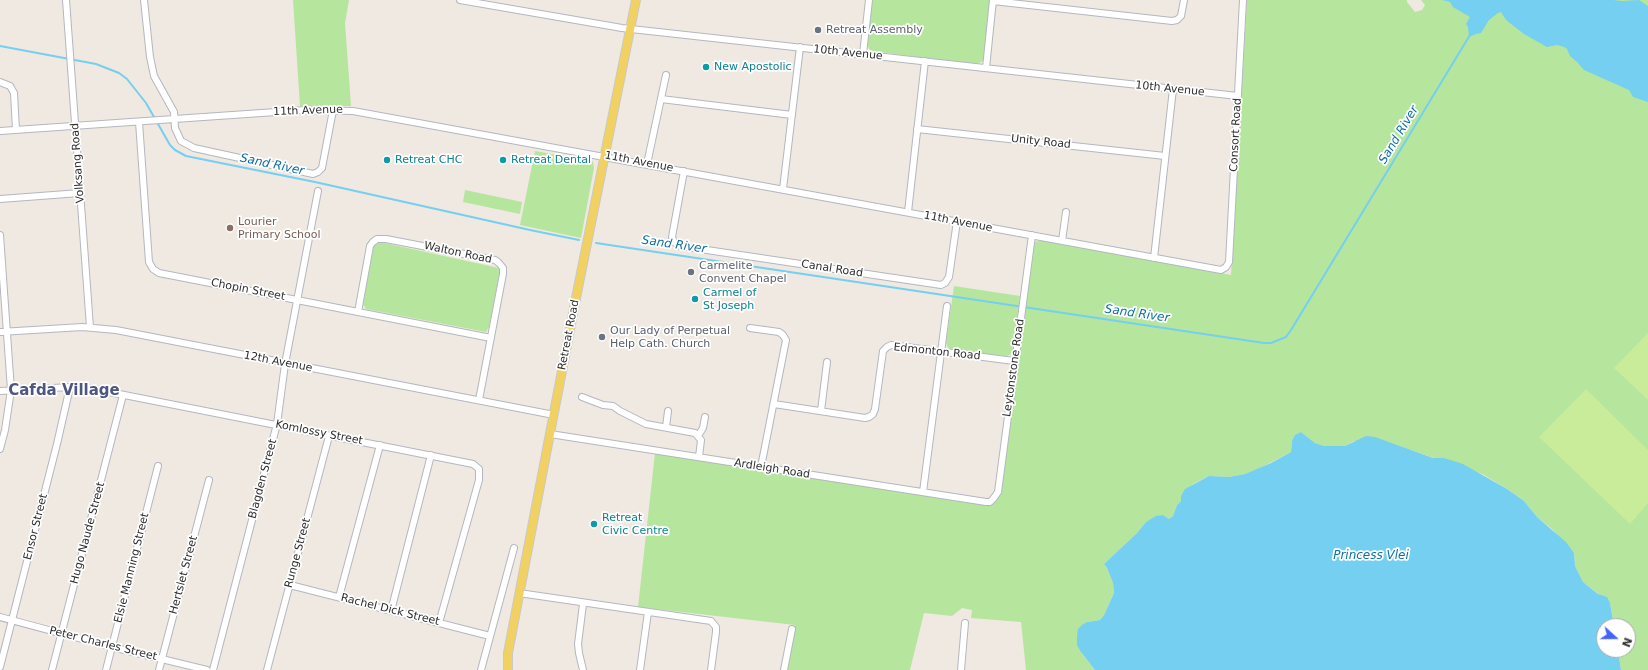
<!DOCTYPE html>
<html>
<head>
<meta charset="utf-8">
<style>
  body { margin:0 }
  #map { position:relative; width:1648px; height:670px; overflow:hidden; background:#efe9e1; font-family:"DejaVu Sans",sans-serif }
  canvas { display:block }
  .north { position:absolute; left:1596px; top:618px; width:40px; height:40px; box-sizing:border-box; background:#fff; border:1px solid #ababab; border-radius:50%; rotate:111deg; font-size:11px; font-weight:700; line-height:16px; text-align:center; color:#2e2e2e }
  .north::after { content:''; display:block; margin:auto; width:14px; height:18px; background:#4264fb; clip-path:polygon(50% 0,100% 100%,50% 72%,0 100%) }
</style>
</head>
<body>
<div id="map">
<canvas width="1648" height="670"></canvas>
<div class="north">N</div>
</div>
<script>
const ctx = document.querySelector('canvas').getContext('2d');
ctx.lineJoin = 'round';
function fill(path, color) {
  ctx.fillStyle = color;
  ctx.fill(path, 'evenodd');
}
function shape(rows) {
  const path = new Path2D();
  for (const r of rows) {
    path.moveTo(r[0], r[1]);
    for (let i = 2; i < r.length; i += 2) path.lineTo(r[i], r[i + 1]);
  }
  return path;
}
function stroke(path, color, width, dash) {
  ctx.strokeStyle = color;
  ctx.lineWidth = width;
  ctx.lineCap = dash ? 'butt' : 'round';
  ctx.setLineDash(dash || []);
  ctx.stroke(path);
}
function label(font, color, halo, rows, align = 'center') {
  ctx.font = font + ' "DejaVu Sans",sans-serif';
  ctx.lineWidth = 3.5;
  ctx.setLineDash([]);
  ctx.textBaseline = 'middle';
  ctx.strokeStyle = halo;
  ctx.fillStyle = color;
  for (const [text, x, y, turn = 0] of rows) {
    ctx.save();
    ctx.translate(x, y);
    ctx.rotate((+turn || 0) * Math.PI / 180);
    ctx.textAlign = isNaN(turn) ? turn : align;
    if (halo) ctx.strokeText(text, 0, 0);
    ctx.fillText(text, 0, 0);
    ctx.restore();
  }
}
const green = shape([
  [293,0,349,0,345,23,351,106,300,106],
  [871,0,991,0,984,59,981,62,976,64,871,51,867,45],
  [1247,0,1407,0,1407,2,1415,12,1422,10,1425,5,1421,0,1648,0,1648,670,1621,670,1618,650,1628,650,1628,626,1614,626,1610,603,1583,582,1575,566,1574,553,1552,529,1537,517,1524,501,1507,489,1484,475,1444,458,1434,458,1399,446,1354,441,1345,446,1324,446,1315,443,1301,432,1292,441,1291,452,1258,469,1245,474,1229,477,1209,476,1193,484,1181,496,1181,501,1177,505,1173,516,1169,519,1163,515,1146,522,1137,533,1104,564,1107,568,1113,583,1114,593,1104,615,1100,620,1087,622,1081,652,1095,670,1026,670,1021,622,971,618,972,610,962,608,952,616,924,613,910,670,788,670,795,625,638,607,655,453,982,505,991,504,995,502,1000,495,1033,246,1035,242,1041,240,1231,275],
  [535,151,592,161,593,162,594,168,581,238,520,225],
  [465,190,522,202,520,214,463,202],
  [380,242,499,268,500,271,489,327,486,332,366,309,363,304,374,245],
  [954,286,1020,296,1013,350,1010,355,1006,356,952,350,948,348,946,343]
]);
const pitch = shape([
  [1648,333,1648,400,1614,368],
  [1586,389,1648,450,1648,503,1630,524,1539,437]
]);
const water = shape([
  [1442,0,1613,0,1622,1,1639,0,1648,6,1648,102,1633,97,1629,90,1584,70,1577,62,1570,56,1567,49,1564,47,1557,45,1547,47,1524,34,1506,20,1501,12,1498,13,1489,20,1481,33,1476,34,1469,37,1468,27,1466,24,1470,17,1453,7,1450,2],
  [1301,432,1315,443,1324,446,1345,446,1366,436,1375,437,1433,458,1444,458,1463,464,1507,489,1524,501,1537,517,1566,542,1574,553,1575,566,1583,582,1598,594,1607,597,1610,603,1614,626,1604,626,1604,650,1618,650,1621,670,1095,670,1081,652,1077,645,1077,636,1078,629,1082,625,1087,622,1100,620,1104,615,1114,593,1113,583,1107,568,1104,564,1137,533,1146,522,1156,516,1163,515,1169,519,1173,516,1177,505,1181,501,1181,496,1185,489,1209,476,1229,477,1245,474,1271,463,1291,452,1292,441,1295,435]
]);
const stream = shape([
  [0,46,96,64,119,73,127,79,146,103,170,145,175,150,186,156,315,182,530,230,579,240],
  [596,243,1264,343,1271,343,1286,337,1291,330,1470,35]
]);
const minor = shape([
  [66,0,90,327],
  [144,0,150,57,154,76,174,112,175,128,181,141,194,148,313,174,318,172,322,168,333,110],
  [460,0,622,28,1238,96],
  [993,1,1172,21,1177,20,1181,16,1184,0],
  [863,54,869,0],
  [986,68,993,0],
  [0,82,10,86,14,93,16,130],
  [661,99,792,115],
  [139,122,149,262,153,269,159,273,491,338],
  [917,129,1165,156],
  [0,131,305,110,353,111,1221,270,1226,267,1229,262,1243,0],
  [647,164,666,75],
  [684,171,672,237,674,242,680,246,941,285,945,283,949,277,957,221],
  [783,189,800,47],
  [0,199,80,193],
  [908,212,925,61],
  [0,235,11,390,5,430,0,449],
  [1062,241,1066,212],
  [1154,258,1173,89],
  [358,312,370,246,373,242,377,239,386,239,495,260,499,263,503,268,503,274,479,400],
  [750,328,779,332,783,335,786,340,761,467],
  [0,332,82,327,116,330,554,415],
  [0,391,70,387,94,389,473,464,479,469,479,480,439,623],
  [582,397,603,405,613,406,620,411,646,424,695,433,701,440,699,457],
  [774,404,865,418,869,417,873,414,875,409,883,351,887,347,891,345,1014,361],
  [821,411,827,362],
  [666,427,668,411],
  [550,434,986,502,990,502,993,499,998,492,1032,235],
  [698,436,703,428,705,417],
  [923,492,947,306],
  [290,585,490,636],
  [519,593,711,621,716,627,716,632,711,670],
  [339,597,380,445],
  [583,604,578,644,579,653,583,670],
  [391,611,431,455],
  [0,617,112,647,207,670],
  [0,667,57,444,70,387],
  [52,670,123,395],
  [106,670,158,466],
  [159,670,209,480],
  [213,670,277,424,285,364,318,191],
  [267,670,329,436],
  [481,670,514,548],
  [640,670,648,612],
  [784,670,792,629],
  [961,670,965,623]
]);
const major = shape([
  [508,670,508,653,512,632,575,303,636,0]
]);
const markers = [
  [818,30,4,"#6b7280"],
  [706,67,4,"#0f9aa8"],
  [387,160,4,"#0f9aa8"],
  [503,160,4,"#0f9aa8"],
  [230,228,4,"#8d6e63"],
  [691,272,4,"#6b7280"],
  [695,299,4,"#0f9aa8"],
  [602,337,4,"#6b7280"],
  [594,524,4,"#0f9aa8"]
];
const worshipNames = [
  ["Retreat Assembly",826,30],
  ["Carmelite",699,266],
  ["Convent Chapel",699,279],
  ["Our Lady of Perpetual",610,331],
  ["Help Cath. Church",610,344]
];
const streetNames = [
  ["10th Avenue",848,53,6],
  ["10th Avenue",1170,89,6],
  ["11th Avenue",308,111,-2],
  ["Consort Road",1236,135,-87],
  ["Unity Road",1041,142,6],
  ["11th Avenue",639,162,11],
  ["Volksang Road",78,163,-94],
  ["11th Avenue",958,222,11],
  ["Walton Road",458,253,12],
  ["Canal Road",832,269,9],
  ["Chopin Street",248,290,11],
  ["Retreat Road",569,335,-79],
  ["Edmonton Road",937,352,6],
  ["12th Avenue",278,362,11],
  ["Leytonstone Road",1014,368,-82],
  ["Komlossy Street",319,433,11],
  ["Ardleigh Road",772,469,9],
  ["Blagden Street",263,479,-75],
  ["Ensor Street",36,527,-76],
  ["Hugo Naude Street",88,533,-75],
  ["Runge Street",298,553,-75],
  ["Elsie Manning Street",132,568,-76],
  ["Hertslet Street",184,575,-75],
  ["Rachel Dick Street",390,610,14],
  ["Peter Charles Street",103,644,14]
];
const cultureNames = [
  ["New Apostolic",714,67],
  ["Retreat CHC",395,160],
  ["Retreat Dental",511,160],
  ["Carmel of",703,293],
  ["St Joseph",703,306],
  ["Retreat",602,518],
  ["Civic Centre",602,531]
];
const educationNames = [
  ["Lourier",238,222],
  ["Primary School",238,235]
];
const waterNames = [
  ["Sand River",1399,135,-59],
  ["Sand River",272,165,12],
  ["Sand River",674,245,8],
  ["Sand River",1137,314,8],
  ["Princess Vlei",1371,556]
];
const districtNames = [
  ["Cafda Village",64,391]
];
fill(green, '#b6e59e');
fill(pitch, '#c9ec9a');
fill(water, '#75cff0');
stroke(stream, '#75cff0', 2);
stroke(minor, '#b4b7c1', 8);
stroke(major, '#c9c9c9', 10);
stroke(minor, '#fff', 6);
stroke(major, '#f2d163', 8);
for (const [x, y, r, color] of markers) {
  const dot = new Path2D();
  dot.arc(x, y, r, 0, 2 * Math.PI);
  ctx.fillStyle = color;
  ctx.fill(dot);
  stroke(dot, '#fff', 1.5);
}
label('11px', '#5b616d', '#fff', worshipNames, 'left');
label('11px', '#2e2e2e', '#fff', streetNames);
label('11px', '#0d838f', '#fff', cultureNames, 'left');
label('11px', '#785e54', '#fff', educationNames, 'left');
label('italic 12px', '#0d6fa3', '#fff', waterNames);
label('bold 15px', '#4d5680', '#fff', districtNames);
</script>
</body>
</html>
